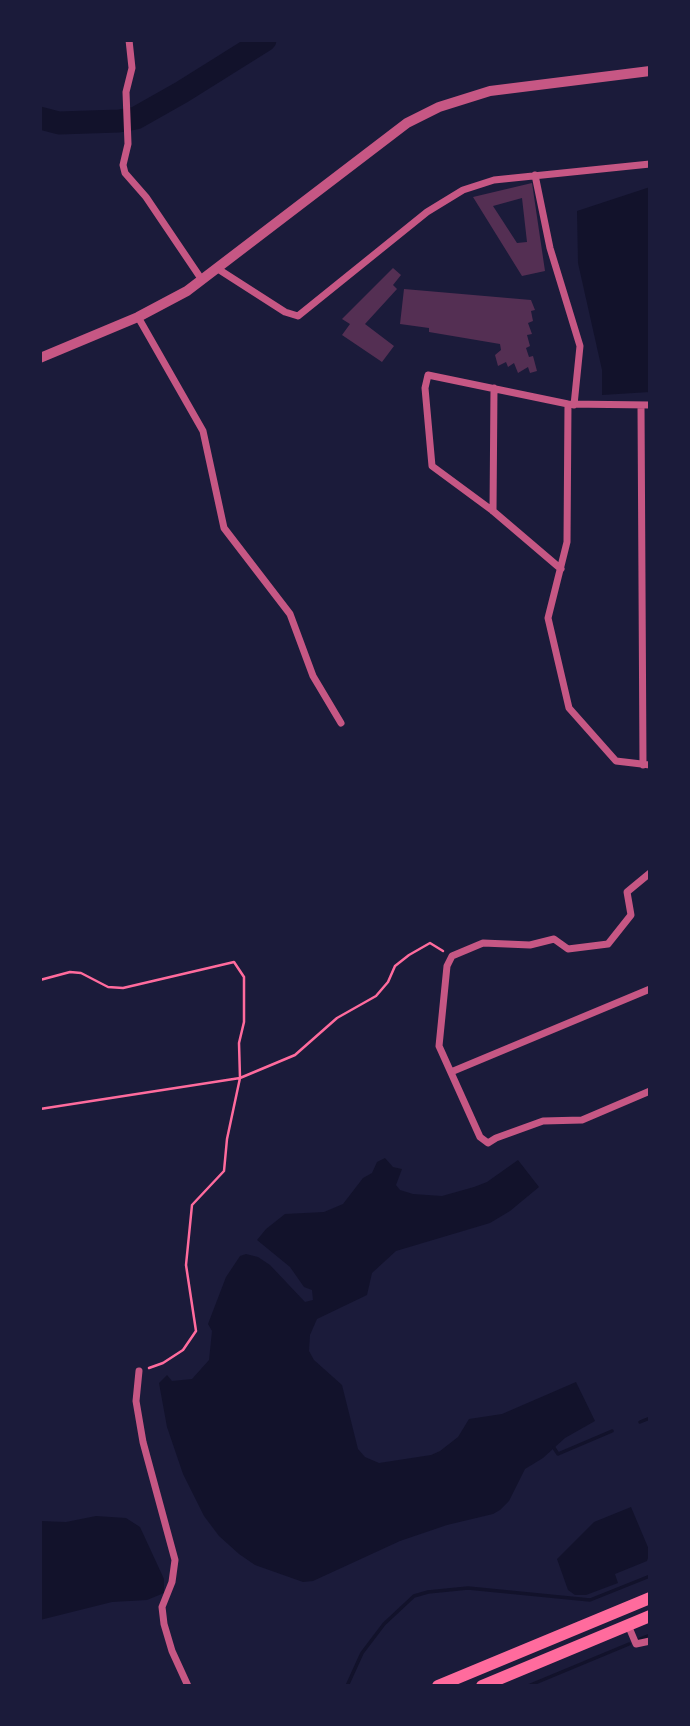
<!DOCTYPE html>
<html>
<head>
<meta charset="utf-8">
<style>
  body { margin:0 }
  #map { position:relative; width:690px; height:1726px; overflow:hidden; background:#1b1b3a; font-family:"Golos Text",sans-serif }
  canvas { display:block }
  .frame { position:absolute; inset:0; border:42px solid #1b1b3a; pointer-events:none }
</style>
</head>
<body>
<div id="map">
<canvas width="690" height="1726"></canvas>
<div class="frame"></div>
</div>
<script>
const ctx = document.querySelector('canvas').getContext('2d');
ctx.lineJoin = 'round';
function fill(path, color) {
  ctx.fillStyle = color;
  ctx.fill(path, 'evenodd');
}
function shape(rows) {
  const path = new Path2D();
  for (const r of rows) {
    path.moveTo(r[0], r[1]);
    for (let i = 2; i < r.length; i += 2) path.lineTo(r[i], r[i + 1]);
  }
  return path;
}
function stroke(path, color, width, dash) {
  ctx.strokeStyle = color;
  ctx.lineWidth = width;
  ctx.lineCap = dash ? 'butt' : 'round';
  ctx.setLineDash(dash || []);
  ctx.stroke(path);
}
const water = shape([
  [650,187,650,392,602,395,602,370,578,263,577,211],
  [385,1158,393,1167,402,1169,396,1185,400,1190,413,1194,442,1196,474,1187,487,1182,518,1160,539,1187,510,1211,490,1223,396,1251,372,1273,367,1295,317,1319,310,1335,309,1351,314,1360,342,1385,358,1449,365,1457,379,1463,431,1455,440,1451,458,1437,469,1419,502,1414,576,1382,595,1421,565,1438,543,1458,525,1469,509,1501,500,1510,493,1514,447,1525,400,1541,313,1581,303,1582,255,1565,239,1554,219,1536,204,1516,183,1474,167,1427,159,1383,167,1375,172,1381,192,1379,209,1360,212,1331,208,1324,226,1277,240,1256,246,1254,258,1257,270,1265,305,1302,313,1300,312,1290,304,1287,290,1267,257,1240,266,1229,285,1214,324,1212,343,1204,363,1178,372,1173,377,1162],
  [631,1507,650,1552,647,1561,615,1574,618,1583,586,1595,575,1595,568,1590,557,1559,594,1522],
  [96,1516,126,1518,140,1527,164,1579,164,1593,147,1600,112,1602,40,1620,40,1521,66,1522]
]);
const stream = shape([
  [640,1422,650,1418],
  [554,1448,558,1454,612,1431],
  [640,1639,650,1635],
  [347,1686,362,1653,384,1624,414,1596,428,1592,468,1588,590,1600,650,1576],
  [528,1686,629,1644]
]);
const river = shape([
  [40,118,59,123,119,121,136,118,182,92,265,40]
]);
const building = shape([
  [532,183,545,271,522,276,473,197],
  [522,198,527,242,517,243,493,206],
  [393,268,401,275,393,285,397,289,365,324,394,346,382,362,342,335,350,324,342,319],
  [404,289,531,300,535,310,531,311,533,321,528,323,532,334,527,335,530,346,526,348,529,357,533,356,537,371,530,373,528,367,518,373,514,363,508,367,506,362,498,366,495,355,501,350,500,344,429,332,429,328,400,324]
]);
const path = shape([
  [40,980,70,972,81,973,108,987,123,988,234,962,244,977,244,1022,239,1043,240,1078,227,1139,224,1171,192,1205,186,1265,196,1331,183,1350,163,1363,149,1368],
  [40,1109,240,1078,295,1055,337,1018,376,996,388,982,395,966,409,955,430,943,443,951]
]);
const minor = shape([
  [129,40,132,68,126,92,128,144,123,165,125,173,146,197,202,280],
  [535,175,550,248,580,346,574,405],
  [218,269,285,312,298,316,427,212,463,190,494,180,650,164],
  [138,317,203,431,224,528,290,614,313,676,341,723],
  [568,404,567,542,548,618,569,708,616,761,650,765],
  [641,405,643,765],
  [493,511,494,388],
  [561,569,493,511,432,466,425,388,428,375,568,404,650,405],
  [650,873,627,892,631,915,608,944,568,949,554,939,530,945,483,943,452,956,447,966,439,1046,480,1137,488,1143,496,1138,543,1121,582,1120,650,1091],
  [451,1072,650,989],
  [139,1371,136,1401,143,1442,175,1560,172,1582,162,1607,164,1624,172,1651,188,1686],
  [628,1625,636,1644,650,1641]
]);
const tertiary = shape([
  [40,358,138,317,187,291,407,123,439,107,490,91,650,71]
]);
const primary = shape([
  [438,1686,650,1598],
  [482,1686,650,1616]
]);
fill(water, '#12122b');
stroke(stream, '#12122b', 3.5);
stroke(river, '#12122b', 23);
fill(building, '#542f53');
stroke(path, '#ff6b9d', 2.5);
stroke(minor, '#c65784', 7);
stroke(tertiary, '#c65784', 10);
stroke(primary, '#ff6b9d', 12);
</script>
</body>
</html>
